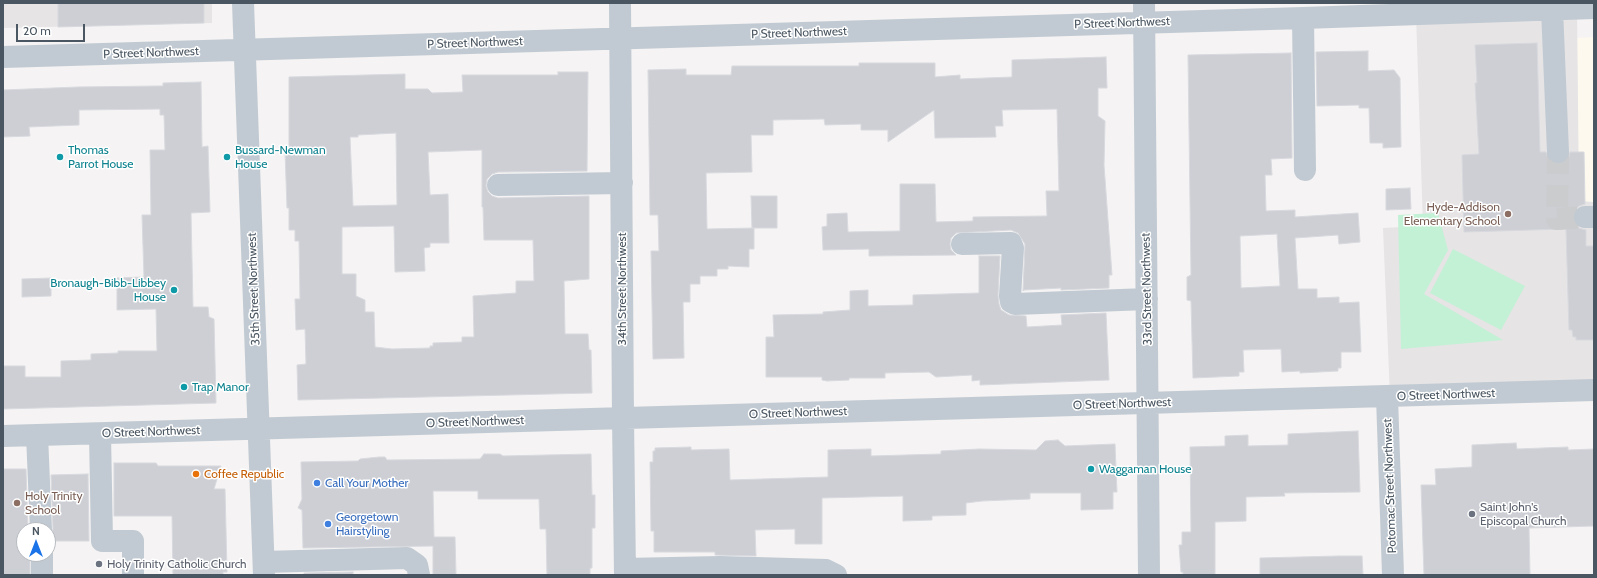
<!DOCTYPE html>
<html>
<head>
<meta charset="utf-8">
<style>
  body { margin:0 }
  #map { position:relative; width:1597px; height:578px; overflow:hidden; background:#f5f3f3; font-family:Cabin,sans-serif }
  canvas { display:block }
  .frame { position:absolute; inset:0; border:4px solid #4a5661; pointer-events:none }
  .north { position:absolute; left:16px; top:522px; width:40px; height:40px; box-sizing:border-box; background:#fff; border:1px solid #b7bbc0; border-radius:50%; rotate:0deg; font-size:11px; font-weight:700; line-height:16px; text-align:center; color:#4a5661 }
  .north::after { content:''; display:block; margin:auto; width:14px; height:18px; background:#1a73e8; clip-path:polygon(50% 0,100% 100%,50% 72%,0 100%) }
  .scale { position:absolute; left:16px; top:24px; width:69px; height:18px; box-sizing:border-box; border:2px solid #4a5661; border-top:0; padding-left:5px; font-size:12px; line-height:14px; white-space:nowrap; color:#4a5661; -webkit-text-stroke:3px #fff; paint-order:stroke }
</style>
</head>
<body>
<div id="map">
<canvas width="1597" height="578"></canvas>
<div class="frame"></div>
<div class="north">N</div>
<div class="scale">20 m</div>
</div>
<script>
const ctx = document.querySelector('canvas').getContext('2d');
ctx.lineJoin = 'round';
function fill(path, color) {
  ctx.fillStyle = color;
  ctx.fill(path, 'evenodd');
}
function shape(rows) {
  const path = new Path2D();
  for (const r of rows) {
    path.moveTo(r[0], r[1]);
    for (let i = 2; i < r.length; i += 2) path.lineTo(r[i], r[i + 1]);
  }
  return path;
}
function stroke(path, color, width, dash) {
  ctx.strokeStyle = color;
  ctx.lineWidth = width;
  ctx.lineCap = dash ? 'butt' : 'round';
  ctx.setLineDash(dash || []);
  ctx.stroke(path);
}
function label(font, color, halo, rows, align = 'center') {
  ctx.font = font + ' Cabin,sans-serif';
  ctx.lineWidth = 3;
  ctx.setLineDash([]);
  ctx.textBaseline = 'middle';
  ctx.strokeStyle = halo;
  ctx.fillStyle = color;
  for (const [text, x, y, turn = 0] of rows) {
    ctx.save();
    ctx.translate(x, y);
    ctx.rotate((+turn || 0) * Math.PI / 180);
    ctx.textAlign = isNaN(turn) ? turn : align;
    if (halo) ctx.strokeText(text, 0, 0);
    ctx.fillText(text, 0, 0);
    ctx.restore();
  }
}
const commercial = shape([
  [1594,37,1594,202,1588,202,1579,201,1577,38]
]);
const education = shape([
  [3,3,212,3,212,23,3,28],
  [1577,8,1579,201,1594,202,1594,390,1390,397,1383,228,1423,226,1416,14]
]);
const green = shape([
  [1438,213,1448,250,1424,294,1503,340,1401,349,1398,215],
  [1453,249,1525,286,1501,330,1430,293]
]);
const building = shape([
  [58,3,204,3,204,23,58,27,58,3],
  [1537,43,1540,152,1546,152,1548,159,1552,163,1558,164,1565,162,1569,157,1570,152,1584,152,1585,204,1579,206,1574,210,1573,217,1574,223,1578,228,1586,230,1586,246,1594,246,1594,340,1576,340,1576,337,1573,337,1572,330,1569,330,1566,229,1464,232,1462,155,1479,154,1475,83,1477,83,1475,45,1537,43],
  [1368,51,1368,71,1394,70,1400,78,1401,147,1383,148,1383,143,1370,143,1369,108,1359,108,1359,105,1317,106,1316,52,1368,51],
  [1291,53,1292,158,1271,159,1272,175,1265,175,1266,211,1295,210,1295,217,1358,213,1360,242,1339,244,1338,235,1295,238,1298,289,1317,289,1317,298,1339,297,1339,303,1359,302,1361,352,1341,352,1341,368,1338,368,1338,371,1300,373,1300,371,1282,372,1281,349,1243,350,1244,372,1239,372,1239,376,1193,378,1191,301,1187,300,1187,277,1191,275,1188,55,1291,53],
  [1277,234,1280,286,1241,288,1240,236,1277,234],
  [1106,57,1107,88,1098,88,1098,116,1105,121,1104,165,1112,275,1109,275,1109,288,1061,290,1061,288,1024,290,1023,291,1025,244,1018,233,1011,230,956,233,951,238,950,244,951,250,956,255,869,256,869,249,823,250,822,227,827,226,827,214,847,213,848,232,900,231,900,184,935,184,936,222,973,221,973,217,1047,216,1046,191,1059,191,1057,109,1002,110,1003,126,995,126,996,137,935,138,934,110,888,142,888,130,861,130,861,124,825,125,824,119,773,120,773,135,751,135,752,172,706,173,707,229,754,228,754,249,749,249,749,267,728,266,728,269,717,269,717,276,700,276,700,284,690,284,690,302,683,302,684,358,653,359,651,251,659,251,658,215,650,215,648,70,686,69,686,75,731,75,732,66,859,66,859,63,935,63,935,77,960,75,960,79,1012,77,1012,60,1106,57],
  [558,72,588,72,587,171,498,172,492,174,487,179,486,186,488,192,492,196,498,198,589,196,589,279,564,281,565,334,588,334,589,350,591,350,592,393,298,400,297,365,306,364,305,329,296,330,295,299,300,299,299,241,295,241,295,230,289,230,289,208,287,208,285,151,289,151,289,77,405,74,405,89,428,89,432,93,463,92,462,75,558,75,558,72],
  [396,133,397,205,353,206,350,137,358,137,358,135,396,133],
  [482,150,482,207,483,207,484,240,533,240,534,281,516,281,516,293,473,296,474,337,462,337,462,342,433,343,433,346,430,346,430,348,392,349,375,347,374,312,365,312,365,300,356,296,356,274,342,274,342,227,394,226,395,272,425,271,424,248,430,247,430,243,449,243,448,194,430,195,428,152,482,150],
  [201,82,202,147,208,146,210,212,191,213,193,307,208,307,209,317,214,319,216,403,3,409,3,366,25,366,25,377,61,377,61,361,91,360,91,354,118,353,118,351,157,351,156,309,117,310,117,278,144,277,142,215,151,215,150,150,165,150,164,115,160,115,160,109,79,110,79,125,29,127,30,136,3,137,3,90,78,87,157,86,163,86,163,83,201,82],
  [1410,188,1411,209,1386,210,1386,189,1410,188],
  [751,196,777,196,777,228,752,228,751,196],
  [979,256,1000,256,998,295,999,304,1001,310,1009,315,1026,316,1027,327,1062,325,1061,315,1106,313,1109,380,980,385,980,380,972,381,972,375,936,377,929,372,885,373,885,378,849,378,849,380,827,381,822,380,822,377,766,377,766,337,774,337,773,315,823,314,823,312,850,310,850,291,868,290,868,306,913,305,913,295,979,293,979,256],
  [51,278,51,296,22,297,22,279,51,278],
  [1358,431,1360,492,1284,493,1285,496,1246,497,1246,521,1215,522,1215,575,1183,575,1183,572,1181,572,1179,545,1182,545,1182,532,1191,532,1190,447,1225,446,1225,436,1248,435,1248,446,1288,445,1288,434,1358,431],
  [1058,440,1065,446,1115,444,1117,492,1113,492,1113,509,1081,510,1081,493,1030,493,1030,499,982,501,966,503,966,515,932,516,932,520,903,521,903,496,822,498,822,544,795,544,795,529,755,530,756,556,715,555,715,552,654,552,654,531,651,531,650,462,653,462,653,451,655,451,655,448,691,447,691,450,729,449,730,480,828,477,828,450,871,449,871,456,941,454,941,451,979,449,1036,450,1045,441,1058,440],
  [1516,443,1517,449,1568,447,1568,450,1594,449,1594,526,1529,528,1530,575,1424,575,1421,485,1436,485,1435,469,1472,467,1472,445,1516,443],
  [484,454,500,454,503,456,591,454,592,495,595,495,595,528,592,528,592,568,590,568,590,575,547,575,546,529,540,529,539,499,478,499,478,491,433,491,434,537,455,537,456,575,433,575,433,546,303,548,302,510,298,508,302,499,301,462,358,461,360,459,379,457,385,457,387,460,480,459,484,454],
  [114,463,156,463,158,466,221,466,214,489,225,489,227,572,223,572,223,575,173,575,172,516,114,516,114,463],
  [3,469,26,469,28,530,24,530,24,554,30,554,30,575,3,575,3,469],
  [88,474,89,541,48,541,53,529,51,475,88,474],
  [1338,556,1362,556,1363,575,1260,575,1260,558,1338,556],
  [353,572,353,575,304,575,304,573,353,572]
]);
const minorTunnel = shape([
  [1558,152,1557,219,1585,217]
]);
const minor = shape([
  [243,3,264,575],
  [620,3,623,418,625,575],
  [1144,3,1149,575],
  [1552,9,1558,152],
  [1303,18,1305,170],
  [3,57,1303,18,1594,8],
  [498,185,622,183],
  [1585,217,1594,217],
  [962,244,1011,243,1013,248,1010,296,1011,302,1015,304,1147,299],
  [1387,397,1393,575],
  [100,434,102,541,133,541,133,575],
  [37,435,41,530],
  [3,436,1594,390],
  [42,554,42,575],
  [264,562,407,558,417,565,419,575],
  [625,569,720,567,826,570,836,575]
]);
const markers = [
  [60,157,4,"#0f9aa8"],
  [227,157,4,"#0f9aa8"],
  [1508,214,4,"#8d6e63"],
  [174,290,4,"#0f9aa8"],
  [184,387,4,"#0f9aa8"],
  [1091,469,4,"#0f9aa8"],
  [196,474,4,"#e8710a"],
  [317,483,4,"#3f7fe0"],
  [17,503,4,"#8d6e63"],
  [1472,514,4,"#6b7280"],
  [328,524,4,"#3f7fe0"],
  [99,564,4,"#6b7280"]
];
const streetNames = [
  ["P Street Northwest",1122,23,-2],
  ["P Street Northwest",799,33,-2],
  ["P Street Northwest",475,43,-2],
  ["P Street Northwest",151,53,-2],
  ["35th Street Northwest",254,289,-92],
  ["34th Street Northwest",622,289,-90],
  ["33rd Street Northwest",1147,289,-91],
  ["O Street Northwest",1446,395,-2],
  ["O Street Northwest",1122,404,-2],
  ["O Street Northwest",798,413,-2],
  ["O Street Northwest",475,422,-2],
  ["O Street Northwest",151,432,-2],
  ["Potomac Street Northwest",1390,486,-92]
];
const cultureNames = [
  ["Thomas",68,150],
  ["Parrot House",68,164],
  ["Bussard-Newman",235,150],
  ["House",235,164],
  ["Bronaugh-Bibb-Libbey",166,283,"right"],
  ["House",166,297,"right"],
  ["Trap Manor",192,387],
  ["Waggaman House",1099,469]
];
const educationNames = [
  ["Hyde-Addison",1500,207],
  ["Elementary School",1500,221],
  ["Holy Trinity",25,496,"left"],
  ["School",25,510,"left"]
];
const foodNames = [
  ["Coffee Republic",204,474]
];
const shopNames = [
  ["Call Your Mother",325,483],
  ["Georgetown",336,517],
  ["Hairstyling",336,531]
];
const worshipNames = [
  ["Saint John's",1480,507],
  ["Episcopal Church",1480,521],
  ["Holy Trinity Catholic Church",107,564]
];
fill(commercial, '#fdf9ef');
fill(education, '#e6e4e5');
fill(green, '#c3f1d5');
fill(building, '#cdcfd5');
stroke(building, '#d7d9de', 1);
stroke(minorTunnel, '#caccce', 22, [22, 11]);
stroke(minor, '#c1cad2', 22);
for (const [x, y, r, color] of markers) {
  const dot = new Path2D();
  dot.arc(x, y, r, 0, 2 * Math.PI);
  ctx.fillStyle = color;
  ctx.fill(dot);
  stroke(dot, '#fff', 1.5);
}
label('12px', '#4a5661', '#fff', streetNames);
label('12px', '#0d838f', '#fff', cultureNames, 'left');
label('12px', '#785e54', '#fff', educationNames, 'right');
label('12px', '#c56008', '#fff', foodNames, 'left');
label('12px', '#366cbe', '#fff', shopNames, 'left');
label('12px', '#5b616d', '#fff', worshipNames, 'left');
</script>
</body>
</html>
